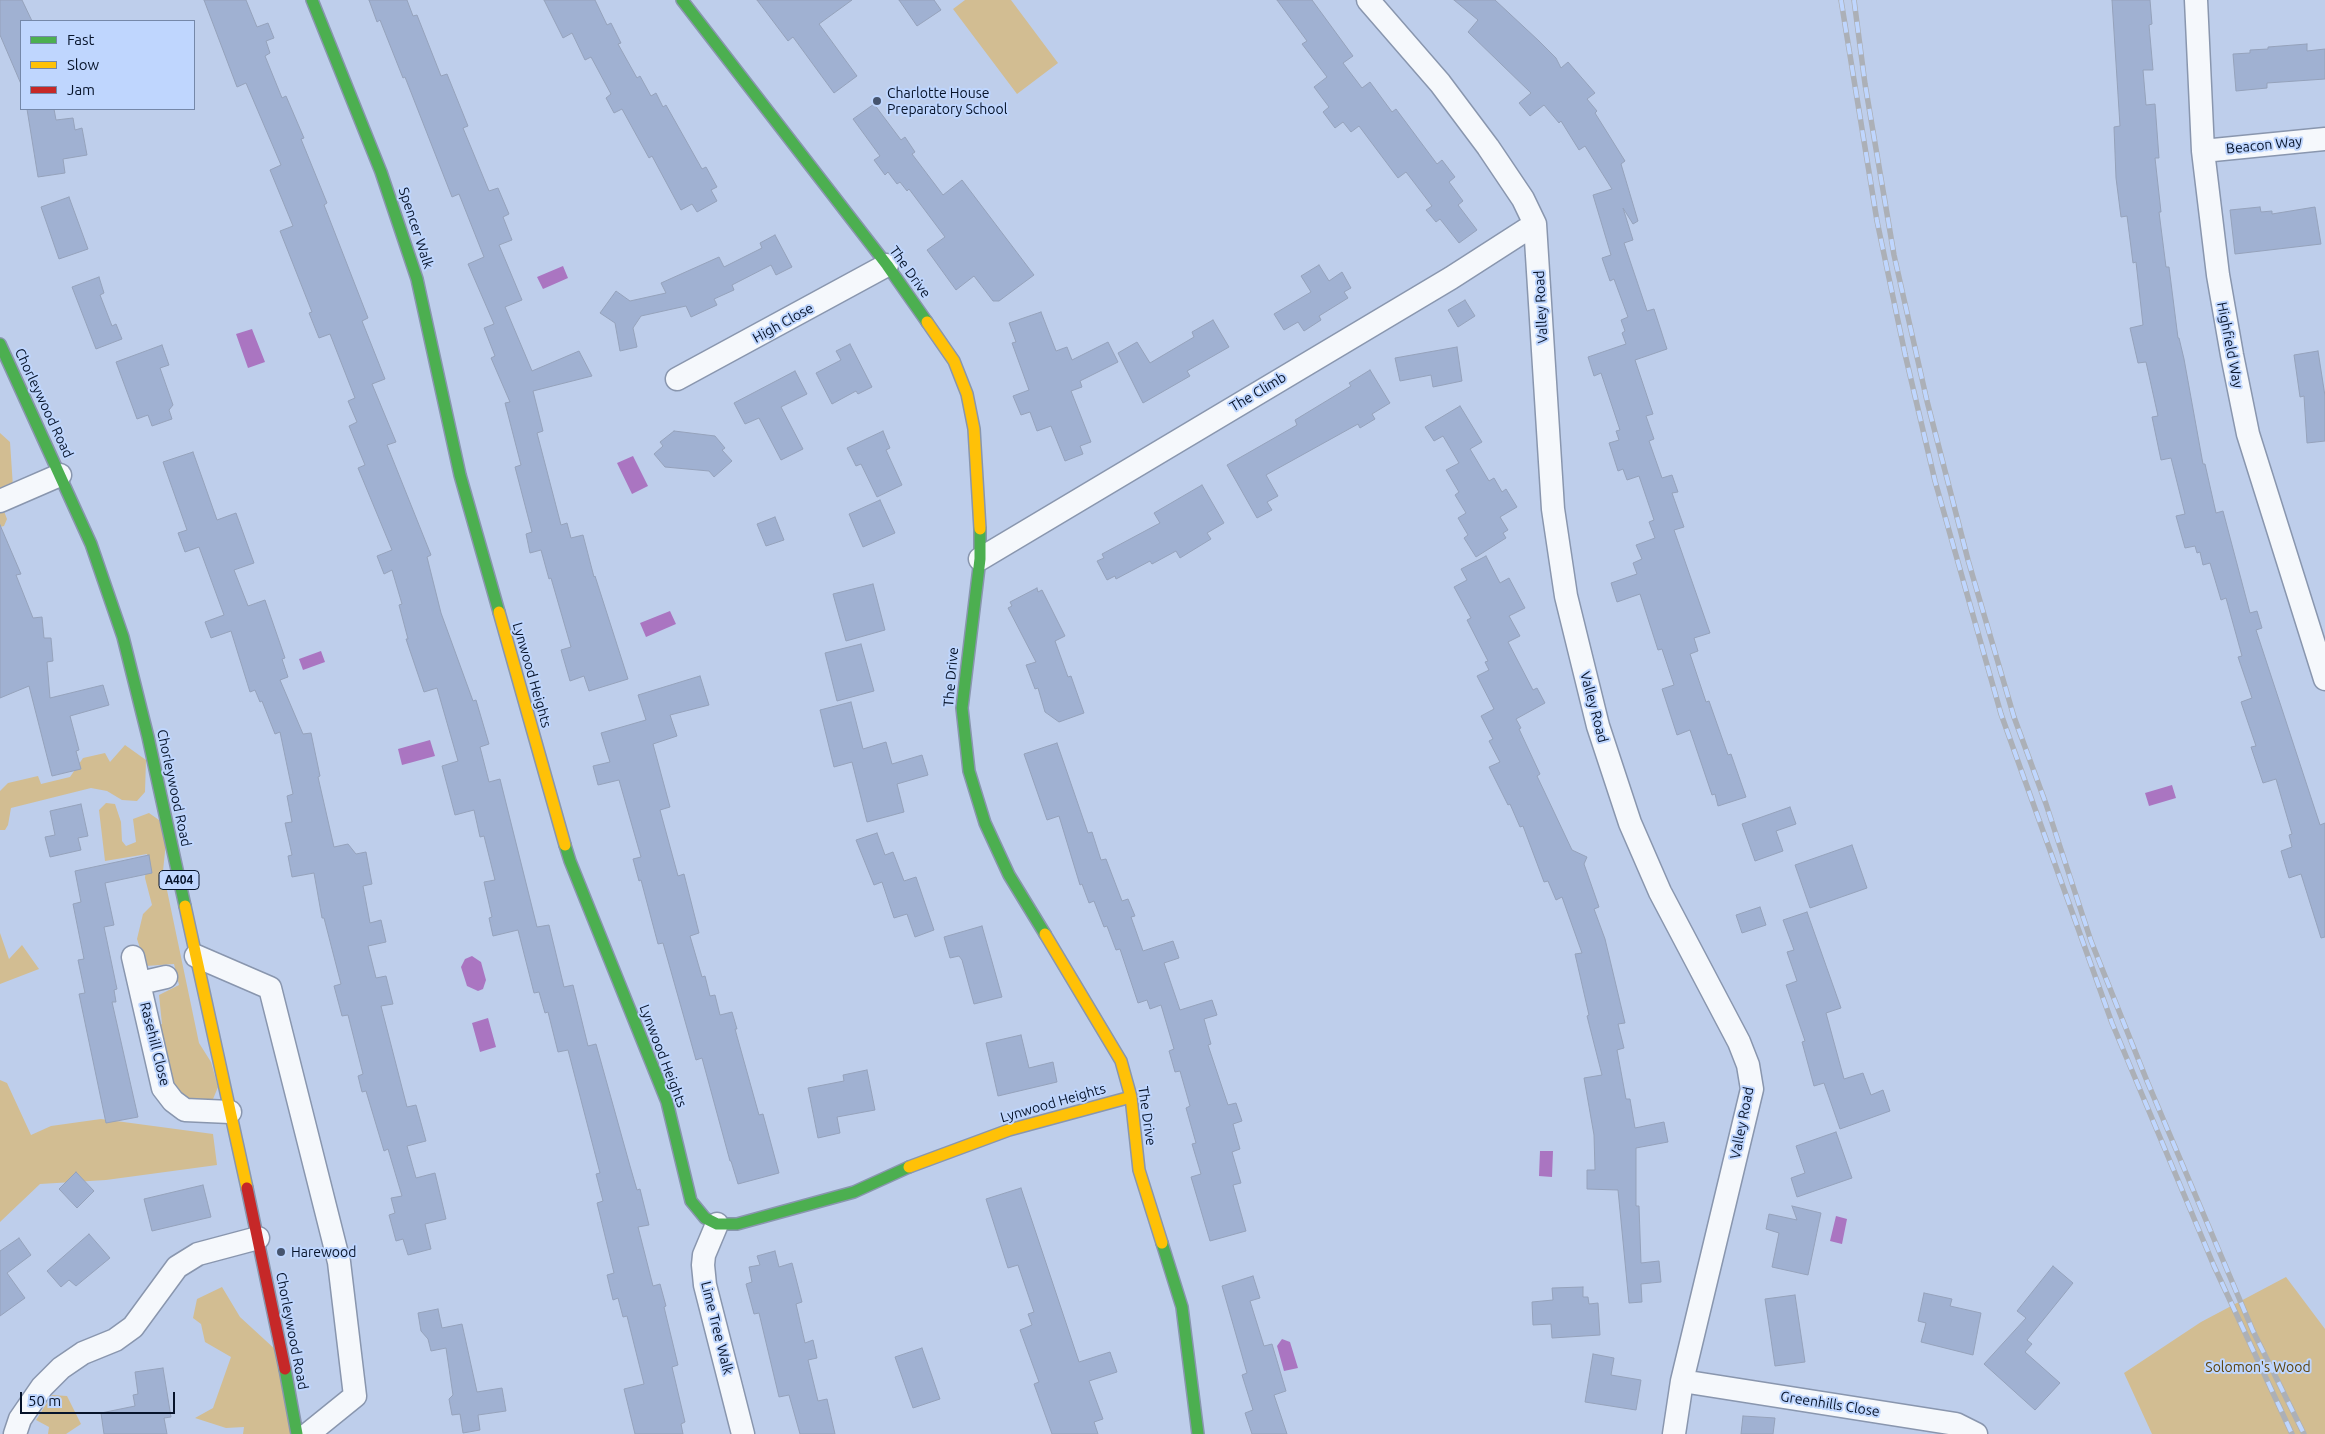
<!DOCTYPE html>
<html>
<head>
<meta charset="utf-8">
<style>
  body { margin:0 }
  #map { position:relative; width:2325px; height:1434px; overflow:hidden; background:#beceeb; font-family:Ubuntu,sans-serif }
  canvas { display:block }
  .legend { position:absolute; left:20px; top:20px; width:175px; height:90px; box-sizing:border-box; background:#bfd6fe; border:1px solid #7588a9; margin:0; padding:6px 9px; list-style:none; font-size:15px; color:#06132a }
  .legend li { display:flex; align-items:center; gap:10px; height:25px }
  .legend b { width:25px; border:1px solid #7588a9 }
  .scale { position:absolute; left:20px; top:1392px; width:155px; height:22px; box-sizing:border-box; border:2px solid #06132a; border-top:0; padding-left:6px; font-size:15px; line-height:18px; white-space:nowrap; color:#06132a; -webkit-text-stroke:4px #bfd6fe; paint-order:stroke }
</style>
</head>
<body>
<div id="map">
<canvas width="2325" height="1434"></canvas>
<ul class="legend">
<li><b style="height:6px;background:#4caf50"></b>Fast</li>
<li><b style="height:6px;background:#ffc107"></b>Slow</li>
<li><b style="height:6px;background:#c62828"></b>Jam</li>
</ul>
<div class="scale">50 m</div>
</div>
<script>
const ctx = document.querySelector('canvas').getContext('2d');
ctx.lineJoin = 'round';
function fill(path, color) {
  ctx.fillStyle = color;
  ctx.fill(path, 'evenodd');
}
function shape(rows) {
  const path = new Path2D();
  for (const r of rows) {
    path.moveTo(r[0], r[1]);
    for (let i = 2; i < r.length; i += 2) path.lineTo(r[i], r[i + 1]);
  }
  return path;
}
function stroke(path, color, width, dash) {
  ctx.strokeStyle = color;
  ctx.lineWidth = width;
  ctx.lineCap = dash ? 'butt' : 'round';
  ctx.setLineDash(dash || []);
  ctx.stroke(path);
}
function label(font, color, halo, rows, align = 'center') {
  ctx.font = font + ' Ubuntu,sans-serif';
  ctx.lineWidth = 4;
  ctx.setLineDash([]);
  ctx.textBaseline = 'middle';
  ctx.strokeStyle = halo;
  ctx.fillStyle = color;
  for (const [text, x, y, turn = 0] of rows) {
    ctx.save();
    ctx.translate(x, y);
    ctx.rotate((+turn || 0) * Math.PI / 180);
    ctx.textAlign = isNaN(turn) ? turn : align;
    if (halo) ctx.strokeText(text, 0, 0);
    ctx.fillText(text, 0, 0);
    ctx.restore();
  }
}
const green = shape([
  [965,0,1011,0,1058,63,1017,94,953,9],
  [0,433,10,442,13,487,2,506,7,519,4,526,0,527],
  [125,745,146,760,145,792,137,801,122,800,107,791,91,788,11,808,8,825,5,830,0,830,0,791,8,783,38,776,41,784,70,777,83,758,105,753,110,762],
  [106,803,115,804,121,822,122,841,126,846,136,842,133,819,149,813,159,820,166,842,163,871,199,1043,211,1062,218,1087,211,1104,172,1114,147,1071,142,1038,147,1030,162,1024,159,995,179,985,174,964,146,966,137,939,143,914,152,905,145,878,147,854,105,861,99,810],
  [0,933,9,959,22,945,39,969,0,984],
  [0,1080,7,1083,31,1135,51,1126,101,1119,213,1134,217,1165,106,1180,40,1184,0,1222],
  [2286,1277,2325,1329,2325,1434,2152,1434,2124,1373,2201,1322],
  [222,1287,240,1317,277,1351,291,1434,243,1434,244,1427,226,1428,195,1418,213,1408,231,1357,205,1342,201,1324,193,1318,197,1299],
  [52,1395,67,1396,81,1424,66,1434,48,1434,49,1427,36,1420]
]);
const water = shape([
  [563,266,568,278,543,289,537,277],
  [252,329,265,362,248,368,236,334],
  [633,456,648,486,632,494,617,463],
  [670,611,676,624,646,637,640,623],
  [321,651,325,662,303,670,299,659],
  [430,740,435,756,402,765,398,749],
  [2172,785,2176,798,2149,806,2145,793],
  [472,956,481,962,486,980,483,989,478,991,467,986,461,967,465,959],
  [488,1018,496,1047,480,1052,472,1023],
  [1540,1151,1553,1151,1552,1177,1539,1176],
  [1836,1216,1847,1219,1842,1244,1830,1241],
  [1282,1339,1290,1342,1298,1368,1284,1371,1277,1346]
]);
const building = shape([
  [0,0,22,0,32,21,21,21,21,84,0,35,0,0],
  [204,0,246,0,257,27,268,23,274,38,266,41,270,53,265,56,282,98,286,96,304,138,301,139,327,203,324,205,368,318,362,321,385,379,372,384,396,442,387,445,431,555,427,557,441,613,473,701,476,700,489,744,480,747,489,782,500,779,537,927,549,925,564,987,573,985,588,1046,596,1044,630,1166,637,1190,640,1189,649,1225,638,1227,653,1286,660,1284,666,1306,664,1307,678,1365,672,1367,685,1422,681,1424,683,1434,635,1434,624,1389,644,1384,627,1316,623,1317,618,1298,613,1300,607,1275,614,1273,597,1203,603,1201,596,1174,600,1173,568,1050,558,1052,548,1012,545,1013,539,992,534,993,518,930,493,936,489,918,492,917,484,882,495,880,484,836,480,837,474,810,455,815,442,766,458,761,437,688,424,692,406,639,408,639,399,605,402,604,392,570,384,574,377,556,392,550,358,468,365,465,349,426,357,422,348,401,355,398,330,334,319,338,309,313,312,312,280,231,293,226,270,170,281,165,246,83,237,87,204,0],
  [369,0,407,0,413,16,417,15,441,76,447,74,468,126,463,128,489,191,498,188,509,214,503,217,512,240,499,245,522,300,505,307,532,371,579,351,592,376,533,391,543,431,537,433,561,525,567,523,571,538,583,535,594,577,595,576,628,679,589,691,584,676,570,681,561,650,571,647,551,578,549,579,541,550,530,553,526,534,532,532,515,467,521,465,505,403,510,402,491,358,495,356,484,328,494,324,468,264,484,257,459,194,452,197,405,77,403,78,380,20,377,22,369,0],
  [544,0,595,0,607,25,611,23,621,43,618,44,637,78,640,76,651,96,656,93,663,107,666,105,702,169,706,167,717,187,711,190,717,201,697,212,692,204,681,210,652,156,649,158,622,109,614,113,606,98,611,94,591,57,585,60,572,33,563,38,544,0],
  [757,0,852,0,819,24,857,76,834,93,793,37,788,41,757,0],
  [899,0,934,0,941,10,917,26,899,0],
  [1277,0,1312,0,1353,56,1343,63,1362,88,1370,82,1392,112,1396,109,1437,164,1442,160,1455,177,1449,182,1463,201,1458,205,1477,230,1459,243,1440,219,1436,222,1426,210,1432,206,1406,172,1398,178,1359,126,1351,132,1343,122,1335,128,1323,112,1329,107,1314,87,1327,77,1302,44,1307,41,1277,0],
  [1454,0,1495,0,1539,41,1556,58,1561,68,1568,62,1595,93,1587,99,1597,111,1595,113,1625,161,1621,164,1638,221,1633,224,1623,208,1633,240,1624,243,1647,311,1654,309,1667,349,1635,360,1653,414,1646,416,1654,439,1649,441,1662,478,1672,475,1678,492,1672,493,1684,527,1674,530,1710,633,1694,638,1698,651,1690,654,1706,702,1709,701,1728,755,1731,754,1746,797,1718,806,1715,794,1712,795,1690,730,1677,735,1662,689,1674,685,1662,649,1658,650,1640,594,1617,602,1611,583,1637,574,1633,563,1642,559,1636,545,1655,538,1649,522,1654,520,1639,476,1627,480,1623,469,1618,471,1609,443,1619,440,1616,431,1620,430,1601,373,1594,376,1588,357,1626,344,1622,333,1625,331,1621,320,1628,317,1614,279,1610,281,1602,258,1611,255,1593,195,1612,189,1585,146,1579,150,1561,121,1559,123,1544,105,1530,116,1519,103,1531,93,1468,32,1478,20,1454,0],
  [2112,0,2150,0,2152,24,2149,25,2153,70,2143,70,2146,105,2155,104,2159,158,2155,158,2161,212,2159,212,2166,267,2169,267,2178,338,2179,338,2184,359,2203,464,2205,464,2216,513,2223,511,2250,613,2257,611,2262,628,2256,630,2320,825,2325,823,2325,937,2321,938,2301,874,2289,878,2281,851,2292,847,2289,835,2292,834,2276,779,2263,783,2251,747,2256,746,2241,702,2252,698,2238,657,2242,656,2226,598,2221,600,2210,563,2203,565,2200,552,2197,553,2195,546,2185,548,2176,516,2185,514,2171,458,2161,460,2152,417,2158,416,2146,362,2138,363,2130,328,2143,325,2136,262,2133,263,2127,216,2121,217,2116,178,2114,127,2120,126,2112,0],
  [2307,44,2307,51,2325,49,2325,79,2267,83,2267,88,2236,91,2233,54,2250,53,2250,50,2268,49,2268,47,2307,44],
  [874,104,901,140,905,137,915,152,912,154,943,195,962,180,1034,275,999,301,993,301,974,276,956,290,927,250,945,237,909,189,907,191,900,182,897,184,888,172,885,175,874,160,880,156,853,119,874,104],
  [27,109,54,109,56,120,73,118,75,130,82,128,87,155,63,159,65,173,38,177,27,109],
  [69,197,88,249,59,259,41,207,69,197],
  [2260,207,2261,212,2272,211,2272,214,2315,207,2321,244,2235,254,2230,210,2260,207],
  [775,235,792,267,776,275,771,265,732,285,734,290,714,299,717,305,691,317,686,306,641,316,633,328,637,347,620,351,615,323,600,313,616,291,630,301,666,293,661,283,719,257,724,267,762,248,760,243,775,235],
  [1319,265,1329,281,1342,272,1351,288,1344,292,1348,298,1319,316,1321,320,1304,331,1298,322,1284,330,1274,314,1311,292,1301,276,1319,265],
  [99,277,104,293,100,295,112,326,116,324,122,339,96,349,72,287,99,277],
  [1465,300,1475,316,1458,327,1448,310,1465,300],
  [1041,312,1056,351,1067,347,1072,360,1108,342,1118,362,1080,381,1082,387,1071,391,1091,442,1080,446,1083,454,1065,461,1051,426,1037,431,1030,412,1021,415,1013,396,1029,390,1012,343,1016,342,1009,323,1041,312],
  [1213,320,1229,347,1187,371,1190,376,1143,403,1118,353,1137,342,1150,363,1194,337,1192,332,1213,320],
  [850,344,872,387,858,394,856,391,832,404,816,373,841,360,836,351,850,344],
  [162,345,169,365,160,368,173,405,169,410,172,419,152,426,148,415,137,419,116,362,162,345],
  [1457,347,1462,381,1433,387,1431,375,1400,381,1395,358,1457,347],
  [2318,351,2325,396,2325,441,2307,443,2304,396,2300,397,2294,355,2318,351],
  [1370,370,1390,403,1372,414,1375,419,1360,428,1358,424,1266,475,1278,496,1267,502,1272,510,1257,518,1227,465,1297,425,1295,420,1351,386,1349,383,1370,370],
  [795,371,807,394,781,407,803,449,781,460,759,418,745,424,734,403,795,371],
  [1460,406,1482,442,1470,449,1489,481,1494,478,1502,492,1506,489,1517,507,1500,517,1508,530,1503,533,1506,538,1476,557,1464,538,1468,535,1458,518,1466,513,1455,495,1459,492,1446,470,1459,463,1443,436,1434,441,1425,427,1460,406],
  [674,431,715,436,725,448,722,450,732,461,714,477,709,471,665,467,654,454,663,446,660,442,674,431],
  [883,431,890,448,886,450,902,485,877,497,861,464,856,466,847,448,883,431],
  [193,452,217,520,236,513,254,563,234,570,248,606,265,600,285,658,282,659,288,677,280,680,303,734,311,733,320,776,318,777,334,847,348,844,356,854,366,852,372,884,363,886,370,923,381,920,386,942,368,946,376,978,386,976,393,1004,381,1006,407,1107,416,1105,426,1141,407,1146,416,1178,435,1173,446,1219,425,1224,431,1249,408,1255,403,1239,396,1241,389,1215,395,1213,391,1198,402,1196,388,1149,384,1151,366,1091,362,1092,358,1076,363,1074,348,1015,342,1016,334,986,341,984,324,918,322,918,314,873,292,877,288,856,292,855,285,823,292,822,287,796,293,794,280,732,275,734,262,701,260,702,255,690,250,692,231,631,211,638,205,622,224,615,199,547,185,552,178,533,187,530,163,462,193,452],
  [1202,485,1224,523,1207,533,1211,539,1180,558,1176,551,1152,564,1150,561,1116,579,1115,576,1107,580,1097,561,1104,558,1102,554,1160,523,1154,513,1202,485],
  [880,500,895,533,863,547,849,514,880,500],
  [775,517,784,540,766,546,757,524,775,517],
  [0,525,21,574,16,575,33,618,42,617,44,638,51,638,53,661,47,662,50,698,103,685,109,705,70,716,79,750,76,751,81,769,52,776,29,686,0,698,0,525],
  [1486,556,1500,583,1509,578,1525,608,1509,616,1520,636,1508,642,1533,690,1537,688,1545,703,1516,719,1521,728,1519,729,1540,774,1537,776,1572,850,1587,857,1584,864,1599,907,1594,909,1605,939,1625,1023,1618,1024,1624,1048,1617,1050,1626,1099,1630,1099,1635,1128,1664,1122,1668,1142,1636,1148,1636,1206,1639,1206,1641,1263,1659,1261,1661,1282,1641,1284,1642,1302,1629,1303,1618,1190,1587,1189,1587,1170,1595,1170,1594,1135,1584,1078,1602,1075,1587,1016,1589,1015,1575,954,1582,953,1562,897,1556,900,1548,881,1544,882,1523,826,1520,827,1510,804,1508,805,1489,767,1500,762,1489,741,1493,739,1481,716,1494,709,1477,676,1489,670,1485,662,1488,661,1467,620,1471,618,1454,587,1467,580,1461,569,1486,556],
  [873,584,885,630,846,641,833,594,873,584],
  [1037,588,1038,592,1042,590,1065,636,1055,641,1068,677,1071,676,1084,713,1059,722,1045,712,1038,688,1035,689,1026,665,1036,662,1008,608,1012,606,1010,602,1037,588],
  [861,644,874,691,837,701,825,653,861,644],
  [700,676,709,705,670,715,677,736,653,744,670,807,660,810,678,876,684,874,699,933,690,936,702,977,705,976,710,996,715,995,720,1015,732,1012,737,1029,735,1029,759,1115,763,1114,779,1173,738,1184,731,1161,730,1161,702,1058,696,1060,663,943,658,944,641,880,639,881,633,859,641,857,619,780,598,785,593,766,610,762,601,733,646,720,638,695,700,676],
  [851,702,863,749,886,742,892,764,922,755,928,775,897,784,904,812,867,822,852,762,834,767,820,710,851,702],
  [1057,743,1088,833,1092,832,1101,860,1106,859,1122,901,1128,899,1135,916,1131,917,1143,951,1173,941,1179,958,1164,963,1180,1010,1212,1000,1217,1015,1204,1019,1211,1044,1208,1045,1228,1105,1236,1103,1242,1121,1233,1124,1240,1149,1232,1152,1241,1183,1233,1185,1246,1231,1210,1241,1191,1177,1201,1174,1192,1144,1196,1143,1186,1108,1190,1106,1180,1071,1175,1072,1169,1051,1174,1049,1161,1005,1150,1009,1147,1000,1138,1003,1120,949,1116,950,1107,926,1104,927,1094,901,1089,903,1082,884,1080,885,1059,816,1047,820,1024,754,1057,743],
  [81,804,88,836,78,838,81,850,50,857,45,837,55,835,50,811,81,804],
  [1790,807,1796,824,1776,831,1783,851,1755,861,1742,824,1790,807],
  [877,833,885,855,893,852,904,881,916,877,934,930,915,937,907,914,894,918,882,882,874,885,856,840,877,833],
  [1852,845,1867,888,1810,908,1795,865,1852,845],
  [149,855,152,873,105,883,114,925,104,927,117,989,114,990,116,1002,112,1002,138,1117,106,1123,79,994,85,993,78,960,84,959,73,904,81,902,75,871,149,855],
  [1760,907,1766,925,1742,933,1736,915,1760,907],
  [1807,912,1841,1008,1826,1013,1844,1079,1863,1073,1871,1095,1883,1090,1890,1111,1840,1129,1824,1083,1814,1086,1802,1042,1805,1041,1786,985,1797,981,1787,952,1794,950,1783,920,1807,912],
  [982,926,1002,997,974,1004,962,960,959,956,950,958,944,937,982,926],
  [1021,1035,1029,1068,1053,1062,1057,1082,998,1096,986,1043,1021,1035],
  [867,1070,875,1110,837,1117,840,1133,818,1138,808,1088,844,1081,843,1075,867,1070],
  [1836,1132,1852,1178,1797,1197,1791,1178,1805,1173,1796,1146,1836,1132],
  [76,1172,94,1191,77,1208,59,1189,76,1172],
  [203,1185,211,1217,152,1231,144,1199,203,1185],
  [1021,1188,1079,1362,1110,1352,1117,1372,1089,1381,1103,1419,1094,1422,1098,1434,1052,1434,1034,1384,1039,1382,1020,1330,1032,1325,1028,1314,1034,1312,1018,1265,1008,1268,986,1199,1021,1188],
  [1792,1206,1821,1213,1808,1275,1772,1267,1779,1233,1766,1229,1769,1214,1797,1220,1792,1206],
  [89,1234,110,1258,76,1286,69,1280,61,1287,47,1271,89,1234],
  [19,1238,31,1255,7,1273,25,1298,0,1316,0,1251,19,1238],
  [775,1251,779,1267,792,1263,802,1302,796,1304,805,1343,813,1340,817,1358,808,1360,818,1401,827,1399,835,1434,800,1434,789,1395,779,1397,759,1313,754,1314,746,1284,752,1282,749,1267,760,1265,757,1256,775,1251],
  [2053,1266,2073,1283,2027,1340,2032,1344,2025,1352,2060,1383,2035,1410,1984,1364,2026,1318,2017,1311,2053,1266],
  [1253,1276,1260,1298,1250,1301,1264,1346,1272,1344,1286,1391,1274,1395,1287,1434,1252,1434,1245,1413,1253,1410,1242,1375,1247,1373,1222,1286,1253,1276],
  [1583,1287,1583,1297,1588,1297,1589,1304,1598,1303,1600,1335,1552,1338,1551,1324,1533,1325,1532,1302,1553,1300,1552,1288,1583,1287],
  [1924,1293,1952,1299,1950,1306,1981,1313,1973,1355,1921,1342,1926,1323,1918,1321,1924,1293],
  [1795,1295,1805,1362,1775,1366,1765,1299,1795,1295],
  [438,1309,442,1328,462,1324,477,1392,502,1388,506,1411,478,1415,480,1430,463,1433,460,1414,452,1415,449,1399,453,1395,446,1348,431,1351,428,1339,421,1331,418,1313,438,1309],
  [922,1348,940,1399,913,1408,895,1357,922,1348],
  [1593,1354,1614,1358,1611,1375,1641,1380,1636,1410,1585,1402,1593,1354],
  [163,1368,171,1417,164,1418,167,1434,104,1434,101,1413,135,1406,133,1395,138,1394,135,1372,163,1368],
  [1743,1416,1775,1418,1773,1434,1741,1434,1743,1416]
]);
const street = shape([
  [1368,0,1440,83,1488,147,1523,199,1535,224,1553,509,1566,596,1598,726,1630,823,1660,892,1739,1042,1748,1065,1752,1089,1682,1381,1674,1434],
  [2196,0,2203,151,2218,275,2232,355,2248,434,2325,679],
  [2203,151,2325,139],
  [677,379,887,265],
  [0,501,60,475],
  [980,559,1451,278,1535,224],
  [196,956,270,988,339,1262,355,1396,308,1434],
  [133,957,163,1088,173,1101,185,1110,230,1112],
  [140,983,166,977],
  [717,1224,704,1255,703,1265,705,1285,743,1434],
  [1682,1381,1956,1424,1976,1434],
  [15,1434,20,1419,42,1387,61,1368,83,1353,115,1340,133,1327,177,1267,198,1254,258,1238]
]);
const fast = shape([
  [312,0,381,172,417,279,460,475,499,612],
  [682,0,887,265,927,322],
  [0,344,91,544,123,637,148,737,185,906],
  [980,529,980,559,962,708,969,771,985,823,1009,875,1045,934],
  [565,845,570,861,667,1102,691,1201,705,1218,717,1224,737,1224,854,1192,909,1167],
  [1162,1243,1182,1307,1198,1434],
  [285,1369,297,1434]
]);
const slow = shape([
  [927,322,954,361,967,394,974,429,980,529],
  [499,612,565,845],
  [185,906,247,1188],
  [1045,934,1121,1061,1131,1097,1139,1170,1162,1243],
  [909,1167,1009,1130,1131,1097]
]);
const jam = shape([
  [247,1188,285,1369]
]);
const rail = shape([
  [1841,0,1877,221,1905,354,1935,481,2001,714,2112,1023,2214,1266,2292,1434],
  [1854,0,1865,84,1894,255,1927,401,1968,560,2014,717,2046,804,2091,941,2147,1081,2253,1331,2304,1434]
]);
const markers = [
  [877,101,5,"#46546e"],
  [281,1252,5,"#46546e"]
];
const shields = [
  [179,880,40]
];
const shieldNames = [
  ["A404",179,880]
];
const poiNames = [
  ["Charlotte House",887,93],
  ["Preparatory School",887,109],
  ["Harewood",291,1252]
];
const streetNames = [
  ["Beacon Way",2264,145,-6],
  ["Spencer Walk",416,228,72],
  ["The Drive",910,272,54],
  ["Valley Road",1541,307,-93],
  ["High Close",783,323,-29],
  ["Highfield Way",2230,345,79],
  ["The Climb",1258,392,-31],
  ["Chorleywood Road",44,403,65],
  ["Lynwood Heights",532,675,74],
  ["The Drive",951,677,-85],
  ["Valley Road",1594,707,75],
  ["Chorleywood Road",174,788,78],
  ["Rasehill Close",155,1044,76],
  ["Lynwood Heights",663,1056,69],
  ["Lynwood Heights",1053,1103,-16],
  ["The Drive",1147,1116,82],
  ["Valley Road",1742,1123,-79],
  ["Lime Tree Walk",717,1328,76],
  ["Chorleywood Road",292,1331,79],
  ["Greenhills Close",1830,1404,9]
];
const parkNames = [
  ["Solomon's Wood",2258,1367]
];
fill(green, '#d2bd92');
fill(water, '#aa75c1');
fill(building, '#a0b1d2');
stroke(building, '#95a2bb', 1);
stroke(street, '#8996ae', 25);
stroke(fast, '#8996ae', 14);
stroke(slow, '#8996ae', 14);
stroke(jam, '#8996ae', 14);
stroke(street, '#f5f8fc', 22);
stroke(fast, '#4caf50', 11);
stroke(slow, '#ffc107', 11);
stroke(jam, '#c62828', 11);
stroke(rail, '#acb0b7', 5.5);
stroke(rail, '#bfd6fe', 4, [11]);
for (const [x, y, r, color] of markers) {
  const dot = new Path2D();
  dot.arc(x, y, r, 0, 2 * Math.PI);
  ctx.fillStyle = color;
  ctx.fill(dot);
  stroke(dot, '#bfd6fe', 2);
}
for (const [x, y, w] of shields) {
  const box = new Path2D();
  box.roundRect(x - w / 2, y - 9.5, w, 19, 4);
  ctx.fillStyle = '#bfd6fe';
  ctx.fill(box);
  stroke(box, '#06132a', 1);
}
label('bold 12px', '#06132a', null, shieldNames);
label('14px', '#06132a', '#bfd6fe', poiNames, 'left');
label('14px', '#06132a', '#bfd6fe', streetNames);
label('14px', '#5e440b', '#bfd6fe', parkNames);
</script>
</body>
</html>
